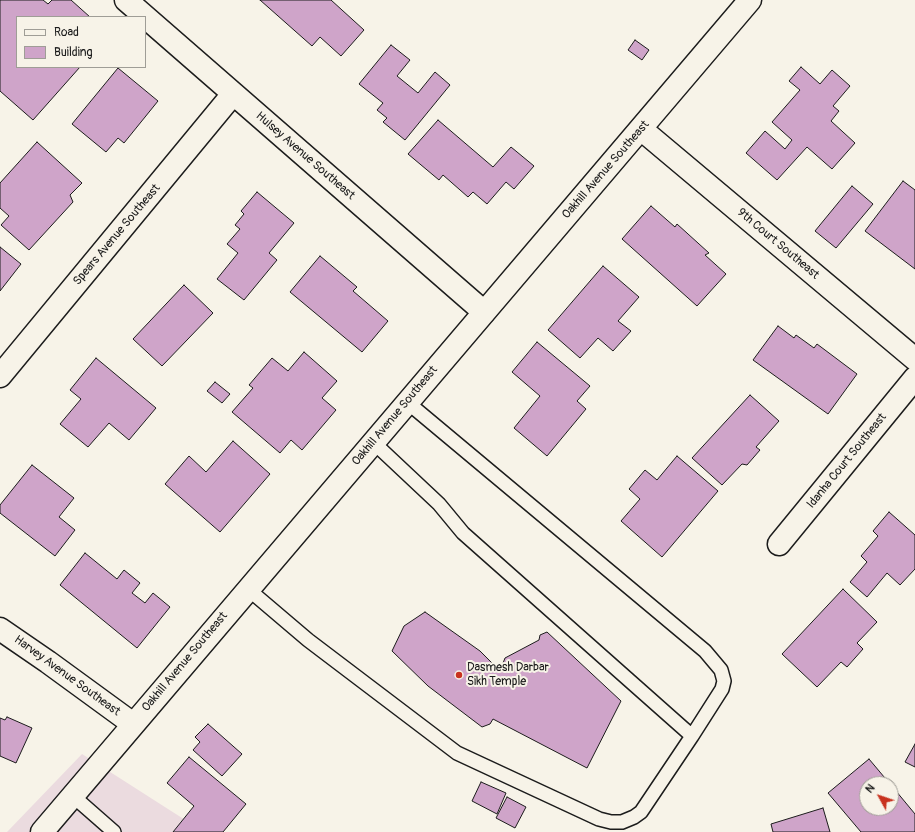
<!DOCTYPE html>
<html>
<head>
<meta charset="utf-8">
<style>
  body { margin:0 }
  #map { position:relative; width:915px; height:832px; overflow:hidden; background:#f7f3e8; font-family:Pangolin,sans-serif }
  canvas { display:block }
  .legend { position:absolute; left:16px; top:16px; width:130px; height:52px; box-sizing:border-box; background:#f7f3e8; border:1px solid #9f9d96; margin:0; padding:5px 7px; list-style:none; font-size:12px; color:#1c1c1c }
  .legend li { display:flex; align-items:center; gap:8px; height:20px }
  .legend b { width:20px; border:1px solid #9f9d96 }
  .north { position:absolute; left:859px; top:776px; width:40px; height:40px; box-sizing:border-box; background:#f7f3e8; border:1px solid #9f9d96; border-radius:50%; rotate:310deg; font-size:11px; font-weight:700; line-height:16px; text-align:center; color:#1c1c1c }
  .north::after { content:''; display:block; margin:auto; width:14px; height:18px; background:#c8321e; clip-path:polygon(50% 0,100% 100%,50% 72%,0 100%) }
</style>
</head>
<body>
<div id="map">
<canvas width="915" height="832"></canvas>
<ul class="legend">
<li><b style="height:5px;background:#f7f3e8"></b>Road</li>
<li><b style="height:11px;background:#cfa4c9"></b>Building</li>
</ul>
<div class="north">N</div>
</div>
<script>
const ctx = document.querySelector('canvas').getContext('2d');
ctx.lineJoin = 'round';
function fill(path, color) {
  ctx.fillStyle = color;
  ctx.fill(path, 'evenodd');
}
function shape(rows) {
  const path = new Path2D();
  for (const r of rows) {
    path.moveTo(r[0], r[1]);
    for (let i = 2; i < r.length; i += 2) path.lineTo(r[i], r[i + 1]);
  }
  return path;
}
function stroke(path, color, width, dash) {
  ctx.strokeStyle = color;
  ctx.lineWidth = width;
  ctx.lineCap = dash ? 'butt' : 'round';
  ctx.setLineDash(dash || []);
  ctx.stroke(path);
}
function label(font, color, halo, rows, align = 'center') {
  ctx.font = font + ' Pangolin,sans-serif';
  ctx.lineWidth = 4;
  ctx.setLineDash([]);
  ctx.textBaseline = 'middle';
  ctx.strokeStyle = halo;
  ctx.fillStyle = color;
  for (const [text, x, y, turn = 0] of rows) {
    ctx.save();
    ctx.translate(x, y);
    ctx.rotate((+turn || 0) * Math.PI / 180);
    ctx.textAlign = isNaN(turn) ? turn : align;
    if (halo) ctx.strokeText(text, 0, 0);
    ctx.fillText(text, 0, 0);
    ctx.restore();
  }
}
const built = shape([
  [82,754,204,832,7,832]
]);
const building = shape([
  [0,0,43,0,48,4,52,0,71,0,90,17,17,17,17,67,80,67,33,120,0,91,0,0],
  [260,0,331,0,364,30,341,56,320,37,312,46,260,0],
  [635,40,649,50,642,60,628,50,635,40],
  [391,45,410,60,397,76,418,93,435,72,450,85,405,140,383,122,387,118,377,110,383,103,359,84,391,45],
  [801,67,820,84,832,70,850,86,833,106,839,111,831,121,855,143,832,169,807,147,777,180,746,153,765,131,785,149,792,140,772,122,800,90,789,81,801,67],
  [118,68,158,101,124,143,118,138,106,152,72,124,118,68],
  [438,120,493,167,511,147,534,166,514,189,506,182,487,204,473,192,468,197,443,175,439,180,408,154,438,120],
  [37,142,82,183,70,195,73,202,29,250,1,225,9,216,0,208,0,183,37,142],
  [903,181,915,190,915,269,865,231,903,181],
  [852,186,873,204,836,248,815,231,852,186],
  [257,192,294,223,269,253,277,260,244,300,217,279,238,253,227,244,240,229,235,225,244,214,241,211,257,192],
  [651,206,675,227,677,224,709,253,705,255,726,274,697,306,622,239,651,206],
  [0,247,21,264,0,291,0,247],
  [320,256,357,287,353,291,388,321,362,352,290,292,320,256],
  [603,266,639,297,618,321,631,331,613,351,598,338,580,358,548,330,603,266],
  [184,285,213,313,162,366,133,339,184,285],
  [778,326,794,338,796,335,814,348,817,344,857,374,828,414,753,360,778,326],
  [537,342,590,386,577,401,586,409,547,456,514,428,540,396,512,372,537,342],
  [304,352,337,381,322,398,336,410,302,450,291,440,280,453,232,412,253,388,249,385,272,358,288,371,304,352],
  [96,358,156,408,129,440,109,423,88,447,60,424,81,399,70,390,96,358],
  [215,382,230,394,222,403,207,391,215,382],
  [750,395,779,421,756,447,760,450,747,465,742,464,722,485,692,458,750,395],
  [233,441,270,474,220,532,165,484,189,456,206,472,233,441],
  [677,456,718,491,662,557,621,521,640,499,629,489,645,470,657,480,677,456],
  [32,465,74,498,59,517,75,530,55,556,0,513,0,505,32,465],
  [889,512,915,535,915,569,900,585,887,573,867,597,850,582,867,562,861,556,878,536,873,531,889,512],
  [85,553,117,579,124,570,140,583,132,593,145,603,153,593,170,607,137,648,60,585,85,553],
  [843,589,877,622,857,643,863,649,847,667,841,662,817,687,782,654,843,589],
  [425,612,480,651,500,671,505,658,539,640,540,635,547,632,621,701,587,768,493,719,490,724,482,727,428,686,392,651,404,626,425,612],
  [7,717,32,728,16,763,0,756,0,718,5,720,7,717],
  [208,724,242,754,222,776,193,750,200,742,195,737,208,724],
  [915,744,915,767,905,762,915,744],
  [189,757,246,804,223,832,173,832,194,806,167,783,189,757],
  [869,759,890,784,867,784,867,808,891,808,891,785,915,814,915,832,861,832,828,793,869,759],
  [481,782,506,793,497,814,472,801,481,782],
  [507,797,526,807,515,828,496,818,507,797],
  [823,808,830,832,773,832,771,824,823,808]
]);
const service = shape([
  [407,402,705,651,721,670,724,681,722,689,692,736],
  [248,589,308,640,457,753,599,819,611,822,622,822,634,817,641,812,692,736,463,533,439,504,373,442],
  [73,796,114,832]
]);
const minor = shape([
  [126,0,484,312],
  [641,129,915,359],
  [0,376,233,94],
  [779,544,915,378],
  [0,629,48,662,133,724]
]);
const tertiary = shape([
  [42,832,750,0]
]);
const markers = [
  [459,675,4,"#c8321e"]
];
const streetNames = [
  ["Hulsey Avenue Southeast",305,156,41],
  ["Oakhill Avenue Southeast",606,170,-49],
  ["Spears Avenue Southeast",117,235,-50],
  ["9th Court Southeast",778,244,40],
  ["Oakhill Avenue Southeast",395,416,-50],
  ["Idanha Court Southeast",847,461,-51],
  ["Oakhill Avenue Southeast",185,662,-50],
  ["Harvey Avenue Southeast",67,676,36]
];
const poiNames = [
  ["Dasmesh Darbar",467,668],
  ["Sikh Temple",467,682]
];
fill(built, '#ebdbdf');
fill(building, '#cfa4c9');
stroke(building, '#1c1c1c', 1);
stroke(service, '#1c1c1c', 16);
stroke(minor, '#1c1c1c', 25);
stroke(tertiary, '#1c1c1c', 25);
stroke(service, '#f7f3e8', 13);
stroke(minor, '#f7f3e8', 22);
stroke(tertiary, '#f7f3e8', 22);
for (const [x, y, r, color] of markers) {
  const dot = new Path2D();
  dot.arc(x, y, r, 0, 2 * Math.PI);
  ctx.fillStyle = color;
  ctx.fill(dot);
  stroke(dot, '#f7f3e8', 1.5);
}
label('12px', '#1c1c1c', '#f7f3e8', streetNames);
label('12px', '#1c1c1c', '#f7f3e8', poiNames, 'left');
</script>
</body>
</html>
